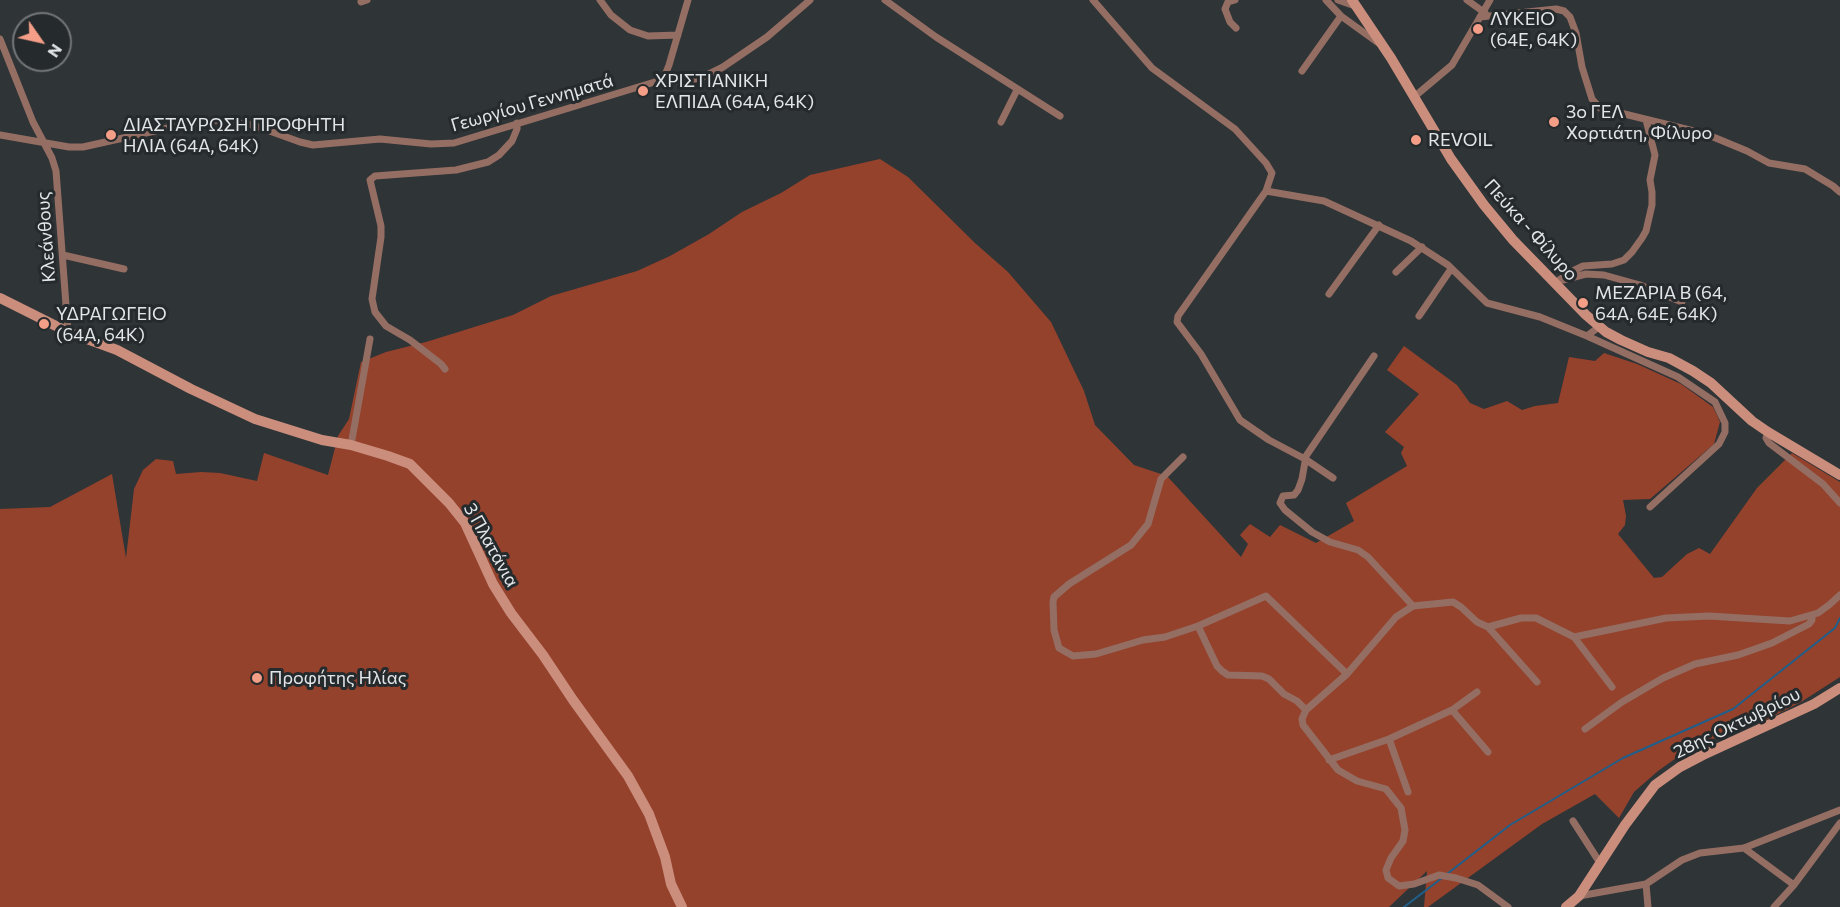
<!DOCTYPE html>
<html>
<head>
<meta charset="utf-8">
<style>
  body { margin:0 }
  #map { position:relative; width:1840px; height:907px; overflow:hidden; background:#2f3437; font-family:Commissioner,sans-serif }
  canvas { display:block }
  .north { position:absolute; left:12px; top:12px; width:60px; height:60px; box-sizing:border-box; background:#252a2d; border:2px solid #717578; border-radius:50%; rotate:124deg; font-size:16px; font-weight:700; line-height:24px; text-align:center; color:#e3e6e9 }
  .north::after { content:''; display:block; margin:auto; width:21px; height:27px; background:#f49e87; clip-path:polygon(50% 0,100% 100%,50% 72%,0 100%) }
</style>
</head>
<body>
<div id="map">
<canvas width="1840" height="907"></canvas>
<div class="north">N</div>
</div>
<script>
const ctx = document.querySelector('canvas').getContext('2d');
ctx.lineJoin = 'round';
function fill(path, color) {
  ctx.fillStyle = color;
  ctx.fill(path, 'evenodd');
}
function shape(rows) {
  const path = new Path2D();
  for (const r of rows) {
    path.moveTo(r[0], r[1]);
    for (let i = 2; i < r.length; i += 2) path.lineTo(r[i], r[i + 1]);
  }
  return path;
}
function stroke(path, color, width, dash) {
  ctx.strokeStyle = color;
  ctx.lineWidth = width;
  ctx.lineCap = dash ? 'butt' : 'round';
  ctx.setLineDash(dash || []);
  ctx.stroke(path);
}
function label(font, color, halo, rows, align = 'center') {
  ctx.font = font + ' Commissioner,sans-serif';
  ctx.lineWidth = 6;
  ctx.setLineDash([]);
  ctx.textBaseline = 'middle';
  ctx.strokeStyle = halo;
  ctx.fillStyle = color;
  for (const [text, x, y, turn = 0] of rows) {
    ctx.save();
    ctx.translate(x, y);
    ctx.rotate((+turn || 0) * Math.PI / 180);
    ctx.textAlign = isNaN(turn) ? turn : align;
    if (halo) ctx.strokeText(text, 0, 0);
    ctx.fillText(text, 0, 0);
    ctx.restore();
  }
}
const forest = shape([
  [880,159,908,177,975,243,1008,272,1051,322,1084,391,1095,425,1134,465,1167,476,1241,557,1248,544,1240,535,1250,524,1270,537,1280,525,1316,543,1354,521,1346,503,1407,466,1401,453,1404,447,1385,432,1419,394,1387,370,1404,346,1457,385,1470,403,1484,409,1507,401,1522,410,1535,406,1558,403,1569,357,1595,361,1604,353,1637,364,1681,384,1713,407,1717,415,1720,422,1714,444,1650,499,1623,500,1626,516,1625,525,1618,534,1654,578,1662,577,1687,554,1699,548,1710,554,1757,488,1792,453,1840,482,1840,677,1801,702,1768,719,1729,732,1686,751,1658,771,1634,792,1619,818,1595,794,1542,824,1428,907,1424,907,1427,871,1389,907,0,907,0,509,50,507,112,474,126,558,134,489,143,470,156,459,173,461,176,474,201,472,220,473,257,481,264,453,328,475,338,436,349,419,361,362,386,352,426,342,513,315,551,296,637,271,670,256,709,234,742,212,781,193,810,175]
]);
const stream = shape([
  [1447,874,1510,825,1623,758,1733,709,1835,628,1840,618],
  [1404,907,1442,878]
]);
const street = shape([
  [600,0,611,15,630,30,648,36,678,35],
  [885,0,936,37,1060,116],
  [1093,0,1152,68,1235,129,1266,163,1272,173,1266,191],
  [1235,0,1228,2,1225,9,1230,22,1236,28],
  [1326,0,1341,16,1377,42],
  [1338,0,1355,6],
  [1467,0,1485,13],
  [361,2,367,0],
  [1480,17,1556,9,1564,11,1570,17,1576,33,1582,67,1592,99,1600,108,1706,134,1747,151,1769,163,1805,169,1833,186,1840,192],
  [0,39,33,122,52,158,56,171,68,332],
  [1302,71,1341,16],
  [662,78,669,82,691,80,703,77,723,67,767,37,810,0],
  [1414,97,1452,65,1490,0],
  [1001,122,1017,90],
  [0,135,69,147,83,147,186,124,218,120,253,125,300,142,313,145,380,139,431,144,454,143,658,81,665,75,669,65,688,0],
  [63,255,124,269],
  [1396,272,1422,247],
  [1563,280,1586,274,1604,275,1640,285,1682,302],
  [1555,283,1571,272,1583,266,1612,264,1624,260,1632,252,1642,238,1646,231,1652,205,1652,192,1650,180,1655,155,1646,120],
  [1329,294,1379,225],
  [1419,316,1451,269],
  [1587,336,1678,377,1715,402,1725,423,1725,432,1719,444,1650,507],
  [1374,356,1306,456,1302,479,1298,490,1294,495,1283,496,1280,503,1285,510,1312,532,1330,542,1358,550,1368,557,1413,606],
  [445,369,441,364,410,340,386,326,375,312,372,299,381,237,381,226,370,180,375,176,456,170,488,162,499,155,512,141,517,129,517,123],
  [1768,432,1766,438,1769,443,1823,484,1840,503],
  [351,445,370,339],
  [1183,457,1161,479,1148,524,1131,545,1069,584,1054,597,1053,602,1054,630,1059,648,1073,656,1096,654,1143,640,1165,637,1198,626,1266,596,1347,674],
  [1333,478,1305,459,1269,440,1240,420,1201,354,1177,322,1178,316,1266,191,1324,201,1411,241,1448,265,1487,303,1540,317,1587,336,1600,326],
  [1198,626,1217,666,1222,671,1228,675,1262,676,1269,679,1284,694,1297,701,1306,710],
  [1488,627,1537,682],
  [1574,637,1612,687],
  [1452,710,1488,752],
  [1585,729,1622,702,1663,678,1695,664,1738,655,1772,643,1809,624,1812,620,1812,615],
  [1389,739,1408,792],
  [1329,760,1389,739,1452,710,1477,692],
  [1573,821,1600,863],
  [1744,848,1794,885],
  [1646,884,1648,907],
  [1579,896,1646,884,1682,860,1700,853,1744,848,1840,810],
  [1508,907,1478,885,1456,878,1439,875,1414,884,1399,886,1388,878,1386,870,1391,858,1403,841,1405,830,1401,808,1386,789,1357,781,1338,770,1303,725,1302,719,1306,710,1347,674,1396,617,1413,606,1453,602,1461,607,1477,622,1488,627,1521,618,1536,618,1574,637,1666,618,1709,616,1790,621,1818,613,1829,605,1840,595],
  [1774,907,1794,885,1840,823]
]);
const secondary = shape([
  [1352,0,1391,58,1451,159,1484,205,1513,240,1586,315,1606,332,1621,340,1648,352,1669,358,1693,371,1711,383,1752,421,1768,432,1840,475],
  [0,298,68,332,117,350,191,389,255,419,322,440,351,445,388,456,410,464,449,503,465,523,493,584,511,613,543,655,573,700,628,776,649,814,665,857,671,884,682,907],
  [1566,907,1579,896,1625,825,1655,785,1680,767,1703,755,1814,704,1840,688]
]);
const markers = [
  [1478,29,6,"#f49e87"],
  [643,91,6,"#f49e87"],
  [1554,122,6,"#f49e87"],
  [111,135,6,"#f49e87"],
  [1416,140,6,"#f49e87"],
  [1583,303,6,"#f49e87"],
  [44,324,6,"#f49e87"],
  [257,678,6,"#f49e87"]
];
const poiNames = [
  ["ΛΥΚΕΙΟ",1490,19],
  ["(64Ε, 64Κ)",1490,40],
  ["ΧΡΙΣΤΙΑΝΙΚΗ",655,81],
  ["ΕΛΠΙΔΑ (64Α, 64Κ)",655,102],
  ["3ο ΓΕΛ",1566,112],
  ["Χορτιάτη, Φίλυρο",1566,133],
  ["ΔΙΑΣΤΑΥΡΩΣΗ ΠΡΟΦΗΤΗ",123,125],
  ["ΗΛΙΑ (64Α, 64Κ)",123,146],
  ["REVOIL",1428,140],
  ["ΜΕΖΑΡΙΑ B (64,",1595,293],
  ["64Α, 64Ε, 64Κ)",1595,314],
  ["ΥΔΡΑΓΩΓΕΙΟ",56,314],
  ["(64Α, 64Κ)",56,335],
  ["Προφήτης Ηλίας",269,678]
];
const streetNames = [
  ["Γεωργίου Γεννηματά",532,103,-16],
  ["Πεύκα - Φίλυρο",1531,230,48],
  ["Κλεάνθους",46,237,-94],
  ["3 Πλατάνια",491,545,61],
  ["28ης Οκτωβρίου",1737,723,-26]
];
fill(forest, '#95422d');
stroke(stream, '#1f5f8a', 2);
stroke(street, '#956e63', 7);
stroke(secondary, '#cb8e7d', 10);
for (const [x, y, r, color] of markers) {
  const dot = new Path2D();
  dot.arc(x, y, r, 0, 2 * Math.PI);
  ctx.fillStyle = color;
  ctx.fill(dot);
  stroke(dot, '#252a2d', 2);
}
label('18px', '#e3e6e9', '#252a2d', poiNames, 'left');
label('18px', '#e3e6e9', '#252a2d', streetNames);
</script>
</body>
</html>
